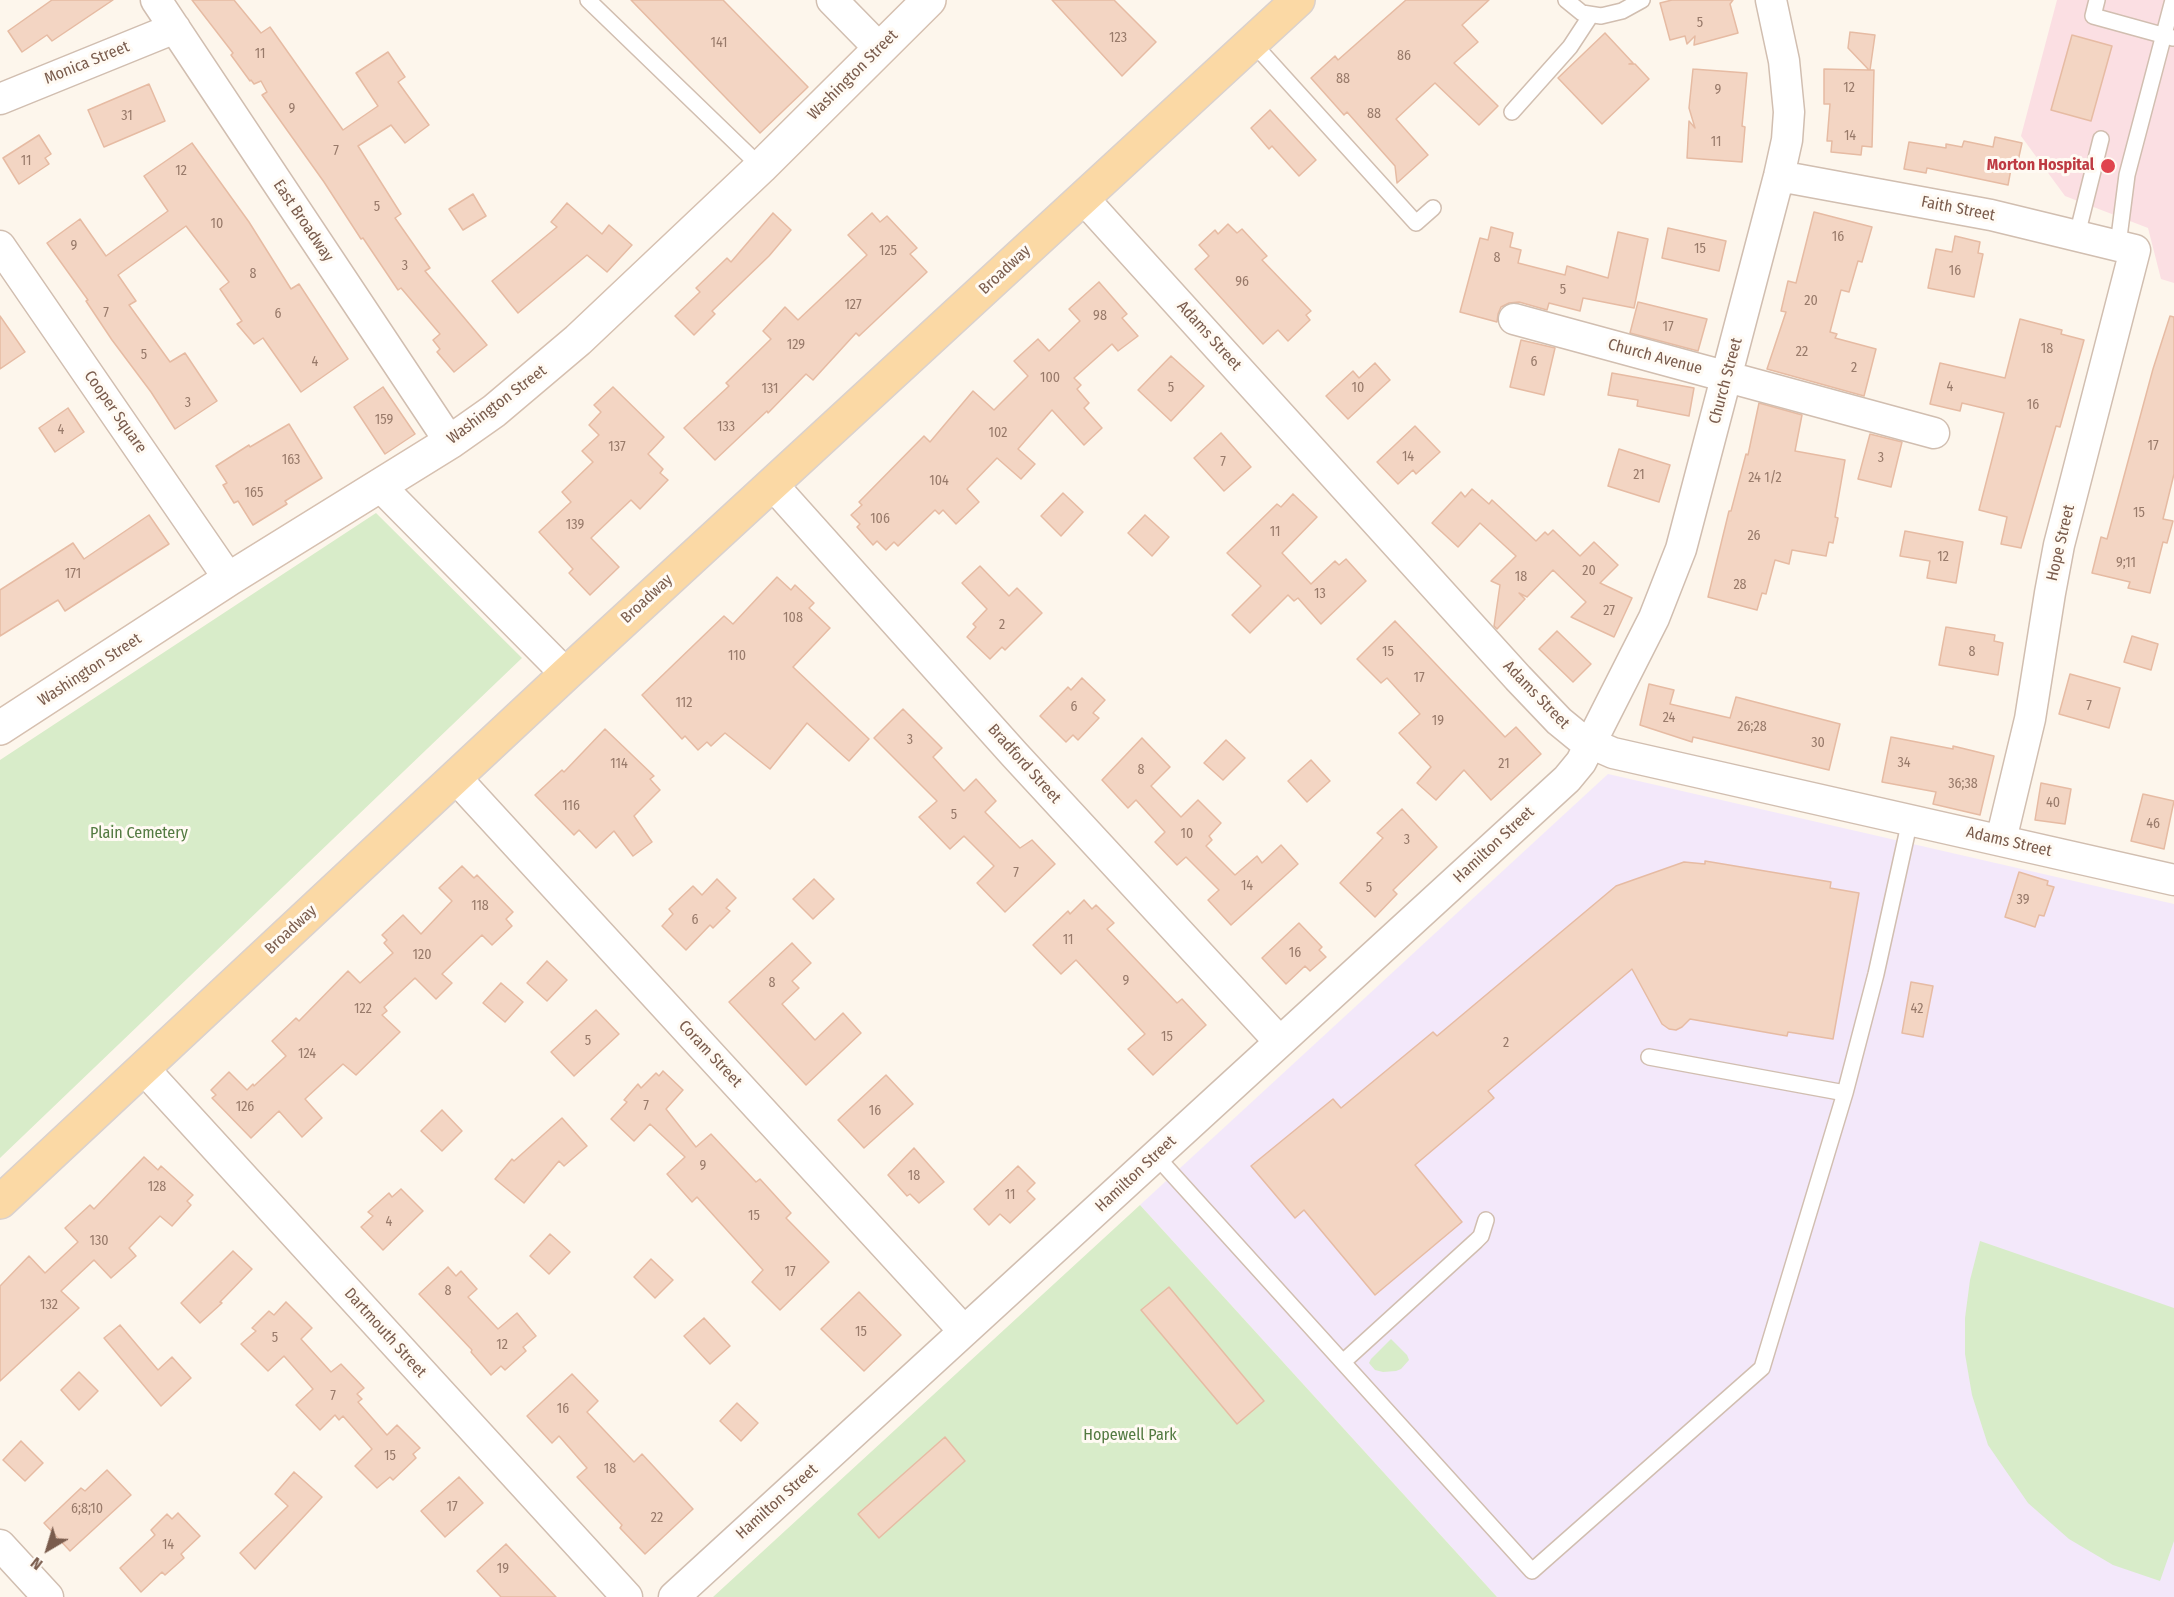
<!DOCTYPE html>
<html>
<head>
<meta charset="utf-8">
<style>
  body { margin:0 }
  #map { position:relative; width:2174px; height:1597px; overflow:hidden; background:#fdf6ec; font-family:"Fira Sans Condensed",sans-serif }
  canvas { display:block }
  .north { position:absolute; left:18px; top:1519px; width:60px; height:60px; -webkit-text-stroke:4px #fffaf3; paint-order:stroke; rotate:218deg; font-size:16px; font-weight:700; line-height:24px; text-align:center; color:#7a5c4d }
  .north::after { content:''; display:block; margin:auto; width:21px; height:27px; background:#7a5c4d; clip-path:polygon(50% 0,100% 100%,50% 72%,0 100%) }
</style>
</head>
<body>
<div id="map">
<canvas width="2174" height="1597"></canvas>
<div class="north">N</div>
</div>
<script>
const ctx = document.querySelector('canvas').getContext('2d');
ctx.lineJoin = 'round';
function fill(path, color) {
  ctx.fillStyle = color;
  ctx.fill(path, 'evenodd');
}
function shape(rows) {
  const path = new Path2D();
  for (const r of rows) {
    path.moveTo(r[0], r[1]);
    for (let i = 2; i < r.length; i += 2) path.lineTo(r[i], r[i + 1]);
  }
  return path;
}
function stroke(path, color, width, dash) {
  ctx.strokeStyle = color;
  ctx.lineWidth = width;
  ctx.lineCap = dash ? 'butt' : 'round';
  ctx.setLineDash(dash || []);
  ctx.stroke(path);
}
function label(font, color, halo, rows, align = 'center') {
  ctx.font = font + ' "Fira Sans Condensed",sans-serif';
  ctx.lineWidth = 6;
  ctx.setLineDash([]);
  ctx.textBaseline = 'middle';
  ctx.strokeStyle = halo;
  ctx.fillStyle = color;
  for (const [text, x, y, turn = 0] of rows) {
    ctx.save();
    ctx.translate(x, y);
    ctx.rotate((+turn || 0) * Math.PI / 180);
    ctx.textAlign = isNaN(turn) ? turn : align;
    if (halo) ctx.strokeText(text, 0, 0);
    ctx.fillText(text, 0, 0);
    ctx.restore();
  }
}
const education = shape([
  [1608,774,2174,904,2174,1597,1497,1597,1140,1205]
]);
const medical = shape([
  [2057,0,2174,0,2174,283,2161,279,2148,228,2065,196,2021,136]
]);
const green = shape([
  [376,513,522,658,0,1158,0,760],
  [1140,1205,1497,1597,713,1597],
  [1980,1241,2174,1308,2174,1541,2160,1581,2113,1565,2069,1539,2028,1503,1988,1445,1972,1395,1965,1354,1965,1318,1970,1280],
  [1391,1339,1407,1355,1409,1360,1401,1369,1396,1371,1383,1372,1375,1370,1369,1363,1371,1359]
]);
const building = shape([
  [52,0,113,0,52,41,47,35,22,52,8,31,52,0],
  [192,0,234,0,261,33,270,27,343,130,378,106,356,73,388,52,405,77,398,82,429,125,405,143,391,125,358,146,401,214,395,218,430,268,425,271,487,345,454,372,437,352,440,349,433,340,440,334,401,288,398,290,363,238,361,239,324,182,262,95,267,92,261,81,254,84,251,80,250,81,231,55,233,53,192,0],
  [631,0,723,0,808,87,760,133,631,0],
  [1052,0,1114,0,1156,42,1122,76,1052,0],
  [1406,0,1489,0,1462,25,1478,42,1454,63,1498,106,1479,125,1435,83,1396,119,1428,155,1397,183,1395,166,1347,112,1344,115,1311,78,1335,56,1338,60,1406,0],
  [1672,0,1733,0,1730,4,1738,33,1694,45,1695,36,1687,44,1685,36,1670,40,1660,3,1672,0],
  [1850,32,1875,35,1870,70,1874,70,1872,147,1862,146,1861,155,1831,152,1832,141,1827,141,1830,104,1824,104,1824,69,1869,70,1848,48,1850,32],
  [1605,33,1633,63,1629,64,1635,64,1649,79,1602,124,1558,78,1605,33],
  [2072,35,2112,46,2091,121,2051,110,2072,35],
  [1693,69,1747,73,1742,126,1745,127,1742,162,1687,158,1689,121,1695,128,1689,108,1693,69],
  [149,84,165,121,104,147,88,110,149,84],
  [1270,110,1316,160,1299,176,1272,146,1269,149,1251,128,1270,110],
  [39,135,51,154,45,158,49,164,19,184,3,158,39,135],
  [1995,137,2022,143,2016,170,2011,169,2008,185,1927,168,1926,173,1904,169,1909,142,1946,148,1946,144,1962,147,1964,141,1993,147,1995,137],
  [192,143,249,222,291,289,299,284,348,359,301,392,263,338,254,344,237,324,242,321,220,289,229,282,186,226,118,275,136,301,129,305,170,362,185,353,217,401,175,429,151,392,112,340,86,301,88,300,47,243,80,219,106,256,168,211,144,176,192,143],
  [473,194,486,216,463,230,449,209,473,194],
  [567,203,602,234,609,225,632,245,607,272,587,255,518,313,492,281,557,227,551,222,567,203],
  [1814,212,1872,227,1862,262,1858,261,1849,292,1841,290,1830,332,1837,334,1835,338,1876,349,1864,396,1767,369,1786,312,1781,311,1788,281,1796,283,1814,212],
  [773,213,791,230,769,256,712,311,715,314,694,335,675,316,700,292,696,288,727,258,731,262,773,213],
  [872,213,880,222,887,216,917,248,910,254,927,272,859,336,856,333,813,380,806,374,768,413,767,411,715,460,684,428,729,386,726,383,771,339,763,331,785,307,798,320,867,255,848,235,872,213],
  [1228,224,1237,233,1242,229,1267,256,1262,260,1311,311,1306,315,1310,320,1288,341,1278,330,1263,344,1195,269,1209,256,1199,245,1215,230,1218,234,1228,224],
  [1491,227,1513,233,1510,247,1521,250,1518,263,1565,275,1567,266,1608,278,1618,232,1648,239,1634,308,1583,298,1580,311,1549,303,1547,310,1519,302,1509,303,1501,307,1498,314,1497,322,1460,312,1480,238,1488,240,1491,227],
  [1668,228,1726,241,1719,271,1662,258,1668,228],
  [1955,236,1980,242,1978,253,1983,254,1974,297,1928,288,1936,249,1952,252,1955,236],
  [1099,282,1127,314,1122,318,1138,336,1118,351,1112,344,1074,378,1081,385,1077,389,1089,403,1084,408,1102,428,1084,445,1052,410,1018,449,1035,464,1021,479,997,458,967,489,979,502,956,524,943,510,939,514,935,510,898,546,894,542,886,550,877,541,873,545,857,527,860,524,851,515,862,505,859,502,924,436,930,442,973,391,994,410,1028,376,1014,361,1038,339,1049,351,1080,321,1069,309,1099,282],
  [1638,302,1707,319,1698,351,1630,333,1638,302],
  [0,316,25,352,0,369,0,316],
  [2170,316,2174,317,2174,474,2163,519,2173,521,2167,543,2163,542,2150,593,2128,588,2130,582,2092,573,2101,537,2107,539,2153,369,2170,316],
  [2020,319,2062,330,2061,334,2084,340,2060,427,2056,426,2021,548,2001,544,2007,517,1979,510,2004,413,1962,403,1960,411,1930,404,1940,363,2005,378,2020,319],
  [1521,340,1555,348,1544,395,1510,387,1521,340],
  [1171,356,1204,386,1171,421,1138,390,1171,356],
  [1375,363,1390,380,1348,419,1326,396,1353,371,1359,378,1375,363],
  [1612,373,1694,388,1689,416,1637,406,1638,400,1608,395,1612,373],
  [383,387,415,434,385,454,354,407,383,387],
  [613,387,664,437,648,454,663,469,660,473,668,480,640,509,631,500,591,538,619,567,590,595,569,573,573,569,539,532,571,502,562,492,593,462,582,451,599,435,589,425,601,412,594,405,613,387],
  [1759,403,1802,415,1795,451,1845,460,1835,517,1838,518,1833,543,1829,542,1826,556,1792,550,1789,564,1775,560,1766,594,1762,593,1757,610,1708,597,1729,511,1731,511,1746,454,1748,455,1759,403],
  [68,408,84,432,55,452,39,428,68,408],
  [289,424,322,478,285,501,287,504,253,525,238,501,234,503,223,485,227,483,216,466,249,445,250,447,289,424],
  [1415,426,1440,452,1416,474,1413,470,1398,484,1377,462,1415,426],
  [1221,433,1251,467,1224,491,1194,458,1221,433],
  [1870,434,1902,442,1891,487,1858,479,1870,434],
  [1619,449,1670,465,1659,502,1608,486,1619,449],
  [1472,489,1489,504,1492,500,1536,541,1545,532,1548,535,1553,530,1580,556,1594,542,1618,565,1600,583,1632,598,1614,637,1571,617,1586,602,1553,570,1527,597,1519,593,1525,599,1497,629,1494,626,1500,585,1491,581,1516,556,1480,523,1458,547,1432,523,1461,492,1465,497,1472,489],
  [1063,493,1083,512,1061,536,1041,516,1063,493],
  [1293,494,1317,517,1282,553,1311,584,1335,561,1339,565,1346,559,1366,581,1321,624,1298,598,1294,601,1288,595,1250,633,1232,615,1261,586,1227,553,1277,504,1281,507,1293,494],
  [149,515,169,544,65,611,58,600,0,636,0,590,73,543,84,559,149,515],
  [1145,515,1169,537,1152,556,1128,533,1145,515],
  [1905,531,1963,542,1956,583,1927,578,1930,561,1900,556,1905,531],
  [980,566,1009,596,1017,588,1042,613,1005,650,1002,647,990,659,967,637,976,627,973,624,987,609,962,583,980,566],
  [777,577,791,590,795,585,814,603,809,608,830,628,793,667,869,739,849,761,807,723,770,769,725,733,711,746,707,742,698,750,685,736,682,739,642,695,724,616,733,624,777,577],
  [1395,621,1505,737,1516,727,1541,754,1491,800,1464,770,1436,800,1417,783,1431,767,1399,733,1420,714,1387,678,1381,683,1357,659,1395,621],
  [1946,627,1995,635,1994,641,2003,643,1998,675,1939,665,1946,627],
  [1557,631,1591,664,1573,682,1539,649,1557,631],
  [2132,636,2158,644,2151,670,2124,662,2132,636],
  [2070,674,2120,688,2109,728,2059,714,2070,674],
  [1082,678,1105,700,1093,713,1099,718,1078,740,1073,735,1066,742,1040,716,1068,687,1071,690,1082,678],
  [1649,684,1674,690,1670,704,1730,718,1736,697,1840,724,1829,770,1693,737,1692,742,1640,725,1649,684],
  [903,709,942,748,933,757,964,791,976,779,996,801,985,812,1020,848,1032,840,1055,864,1005,912,977,883,994,866,964,836,950,849,919,817,937,801,874,738,903,709],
  [605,729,654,776,650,779,660,790,634,816,652,842,633,856,614,831,596,848,579,830,574,835,535,795,562,770,564,772,605,729],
  [1891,737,1953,749,1953,746,1994,756,1980,815,1933,804,1936,792,1882,782,1891,737],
  [1142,738,1170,767,1151,786,1181,817,1198,800,1221,823,1209,836,1212,840,1206,846,1235,875,1257,856,1262,863,1281,845,1298,864,1231,925,1208,900,1219,890,1186,857,1177,865,1155,842,1165,832,1136,800,1128,808,1102,780,1142,738],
  [1226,740,1245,758,1223,780,1204,763,1226,740],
  [1311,760,1330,781,1307,802,1288,781,1311,760],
  [2041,783,2071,789,2065,824,2035,820,2041,783],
  [2143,794,2174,801,2164,849,2131,841,2143,794],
  [1402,809,1437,847,1393,890,1397,894,1375,917,1340,883,1383,838,1377,833,1402,809],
  [1705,861,1831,882,1830,888,1859,893,1833,1039,1788,1032,1787,1036,1690,1019,1682,1027,1676,1030,1669,1029,1662,1024,1632,969,1488,1091,1494,1098,1415,1165,1462,1222,1375,1295,1304,1210,1295,1218,1251,1166,1333,1099,1341,1108,1433,1032,1437,1036,1616,886,1684,862,1705,864,1705,861],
  [462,866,474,878,477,875,513,912,506,919,512,926,492,945,482,935,442,974,452,983,436,999,415,978,384,1007,387,1011,382,1015,400,1032,356,1075,343,1064,305,1099,322,1118,302,1137,279,1111,251,1138,212,1098,216,1095,211,1090,229,1072,247,1090,253,1084,254,1086,286,1056,272,1041,296,1018,299,1021,348,971,360,983,393,953,384,943,387,940,382,935,403,915,421,934,452,901,439,888,462,866],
  [2019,872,2048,881,2047,885,2054,887,2044,916,2039,915,2035,927,2005,917,2019,872],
  [717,879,736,898,726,908,730,911,713,928,710,925,686,950,662,926,673,914,669,909,693,886,702,895,717,879],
  [814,879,834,899,813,919,793,899,814,879],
  [1084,900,1092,909,1096,905,1114,923,1107,929,1177,1003,1182,999,1206,1025,1153,1075,1128,1049,1145,1034,1076,960,1061,974,1033,945,1068,911,1070,914,1084,900],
  [1299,923,1322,947,1319,950,1326,957,1310,971,1305,966,1286,984,1262,958,1299,923],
  [792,943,811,963,792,981,799,988,782,1004,815,1040,843,1013,861,1033,806,1085,729,1002,792,943],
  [547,961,567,980,547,1001,527,983,547,961],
  [1911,982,1933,986,1923,1037,1902,1033,1911,982],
  [501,983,523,1002,505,1022,483,1003,501,983],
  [596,1010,619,1034,574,1076,551,1052,596,1010],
  [663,1071,683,1090,666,1109,696,1147,711,1134,756,1182,760,1179,791,1213,786,1218,829,1262,780,1310,752,1282,763,1270,697,1197,692,1202,667,1174,685,1157,650,1124,634,1141,611,1119,627,1102,624,1100,638,1084,641,1088,656,1073,659,1076,663,1071],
  [886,1075,913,1104,864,1148,838,1120,886,1075],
  [442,1110,462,1131,442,1151,421,1131,442,1110],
  [562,1118,587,1146,564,1166,559,1161,524,1203,495,1179,512,1159,514,1161,562,1118],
  [914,1148,944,1182,919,1203,910,1194,907,1196,888,1175,914,1148],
  [144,1157,158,1170,161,1166,193,1195,187,1201,191,1205,172,1226,160,1216,129,1248,136,1256,111,1278,94,1260,61,1291,79,1308,0,1381,0,1286,29,1256,45,1273,78,1242,65,1228,90,1205,94,1209,144,1157],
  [1018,1166,1035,1183,1027,1191,1035,1199,1010,1223,1000,1214,989,1225,974,1209,1018,1166],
  [401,1189,423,1211,383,1250,361,1227,373,1216,368,1212,389,1193,392,1197,401,1189],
  [550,1234,570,1252,549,1274,530,1256,550,1234],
  [233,1251,252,1269,220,1302,222,1303,200,1323,181,1303,233,1251],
  [651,1259,673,1280,655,1298,634,1277,651,1259],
  [448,1267,456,1276,461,1271,477,1289,468,1297,498,1329,517,1313,536,1336,523,1347,526,1351,505,1370,501,1366,491,1375,471,1352,472,1350,419,1294,448,1267],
  [1169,1287,1264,1401,1237,1424,1141,1310,1169,1287],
  [859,1292,901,1335,864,1371,821,1329,859,1292],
  [286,1302,312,1328,301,1339,331,1372,341,1364,364,1388,357,1394,362,1399,358,1402,387,1435,397,1425,420,1448,413,1454,416,1458,393,1480,390,1477,377,1488,355,1466,372,1449,343,1416,339,1420,335,1415,320,1430,296,1405,313,1389,284,1356,268,1371,241,1344,256,1331,252,1328,269,1311,274,1315,286,1302],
  [704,1318,730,1346,710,1364,684,1336,704,1318],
  [120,1325,158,1370,172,1357,191,1378,161,1406,104,1338,120,1325],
  [79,1372,98,1391,79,1410,61,1390,79,1372],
  [572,1374,598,1401,587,1412,634,1462,642,1454,693,1509,645,1554,620,1528,622,1525,577,1477,587,1468,559,1436,552,1443,527,1416,572,1374],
  [737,1403,758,1423,741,1441,720,1421,737,1403],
  [945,1437,965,1461,879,1538,858,1514,945,1437],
  [21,1441,43,1463,25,1481,3,1460,21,1441],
  [107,1470,131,1495,70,1551,44,1523,81,1488,85,1491,107,1470],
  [294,1472,322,1497,255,1569,240,1553,288,1506,275,1494,294,1472],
  [459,1477,483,1503,445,1537,421,1511,459,1477],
  [178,1513,200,1536,181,1554,184,1558,165,1575,162,1572,141,1592,120,1568,155,1535,151,1530,167,1514,172,1519,178,1513],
  [506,1544,556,1597,501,1597,477,1571,506,1544]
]);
const lane = shape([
  [588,0,761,167],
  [1566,0,1582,13,1601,16,1622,11,1642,0],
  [2097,0,2093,16,2173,38],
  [1252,42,1416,223,1433,208],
  [1512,112,1570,47,1591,15],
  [2077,235,2101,139],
  [2118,245,2127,175,2173,0],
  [1649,1057,1845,1093,1876,974,1910,820],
  [1156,1156,1532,1571,1762,1368,1845,1093],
  [1343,1362,1476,1241,1481,1236,1486,1220]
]);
const street = shape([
  [156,0,450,442],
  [832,0,880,49],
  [0,99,175,28],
  [1779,176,1991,215,2135,250,2059,545,2050,593,2030,719,2001,840],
  [1083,198,1518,678,1559,721,1581,739,1613,753,2174,880],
  [0,246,229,579],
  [1514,319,1934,433],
  [772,484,1014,754,1280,1042],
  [380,486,566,674],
  [455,777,964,1331],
  [143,1068,627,1597],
  [0,1545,48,1597],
  [674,1597,1567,779,1581,762,1654,618,1681,549,1779,176,1787,140,1789,112,1784,61,1771,0]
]);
const secondary = shape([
  [0,728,229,579,450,442,494,411,578,340,761,167,929,0]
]);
const primary = shape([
  [0,1202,566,674,1298,0]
]);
const markers = [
  [2108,166,8,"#e0444e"]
];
const numberNames = [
  ["5",1700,23],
  ["123",1118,38],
  ["141",719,43],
  ["11",260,54],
  ["86",1404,56],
  ["88",1343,79],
  ["12",1849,88],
  ["9",1718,90],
  ["9",292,109],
  ["88",1374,114],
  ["31",127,116],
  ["14",1850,136],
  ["11",1716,142],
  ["7",336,151],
  ["11",26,161],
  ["12",181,171],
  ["5",377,207],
  ["10",217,224],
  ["16",1838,237],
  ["9",74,246],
  ["15",1700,249],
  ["125",888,251],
  ["8",1497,258],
  ["3",405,266],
  ["16",1955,271],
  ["8",253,274],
  ["96",1242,282],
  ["5",1563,290],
  ["20",1811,301],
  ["127",853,305],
  ["7",106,313],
  ["6",278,314],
  ["98",1100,316],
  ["17",1668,327],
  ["129",796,345],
  ["18",2047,349],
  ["22",1802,352],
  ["5",144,355],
  ["4",315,362],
  ["6",1534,362],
  ["2",1854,368],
  ["100",1050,378],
  ["4",1950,387],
  ["5",1171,388],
  ["10",1358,388],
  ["131",770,389],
  ["3",188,403],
  ["16",2033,405],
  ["159",384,420],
  ["133",726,427],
  ["4",61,430],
  ["102",998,433],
  ["17",2153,446],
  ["137",617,447],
  ["14",1408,457],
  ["3",1881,458],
  ["163",291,460],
  ["7",1223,462],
  ["21",1639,475],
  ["24 1/2",1765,478],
  ["104",939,481],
  ["165",254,493],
  ["15",2139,513],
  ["106",880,519],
  ["139",575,525],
  ["11",1275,532],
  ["26",1754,536],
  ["12",1943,557],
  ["9;11",2126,563],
  ["20",1589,571],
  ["171",73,574],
  ["18",1521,577],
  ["28",1740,585],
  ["13",1320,594],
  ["27",1609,611],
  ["108",793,618],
  ["2",1002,625],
  ["15",1388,652],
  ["8",1972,652],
  ["110",737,656],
  ["17",1419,678],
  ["112",684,703],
  ["7",2089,706],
  ["6",1074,707],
  ["24",1669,718],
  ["19",1438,721],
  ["26;28",1752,727],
  ["3",910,740],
  ["30",1818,743],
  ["34",1904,763],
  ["114",619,764],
  ["21",1504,764],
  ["8",1141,770],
  ["36;38",1963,784],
  ["40",2053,803],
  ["116",571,806],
  ["5",954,815],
  ["46",2153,824],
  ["10",1187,834],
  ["3",1407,840],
  ["7",1016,873],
  ["14",1247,886],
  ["5",1369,888],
  ["39",2023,900],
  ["118",480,906],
  ["6",695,920],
  ["11",1068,940],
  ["16",1295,953],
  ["120",422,955],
  ["9",1126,981],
  ["8",772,983],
  ["122",363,1009],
  ["42",1917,1009],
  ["15",1167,1037],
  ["5",588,1041],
  ["2",1506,1043],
  ["124",307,1054],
  ["7",646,1106],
  ["126",245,1107],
  ["16",875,1111],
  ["9",703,1166],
  ["18",914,1176],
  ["128",157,1187],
  ["11",1010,1195],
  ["15",754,1216],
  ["4",389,1222],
  ["130",99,1241],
  ["17",790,1272],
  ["8",448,1291],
  ["132",49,1305],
  ["15",861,1332],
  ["5",275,1338],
  ["12",502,1345],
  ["7",333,1396],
  ["16",563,1409],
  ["15",390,1456],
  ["18",610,1469],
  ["17",452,1507],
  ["6;8;10",87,1509],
  ["22",657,1518],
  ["14",168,1545],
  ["19",503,1569]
];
const streetNames = [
  ["Monica Street",87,63,-22],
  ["Washington Street",853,75,-45],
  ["Faith Street",1958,209,11],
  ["East Broadway",303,221,56],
  ["Broadway",1005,270,-43],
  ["Adams Street",1209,336,48],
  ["Church Avenue",1655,357,15],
  ["Church Street",1726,381,-75],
  ["Washington Street",497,405,-37],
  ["Cooper Square",115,412,55],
  ["Hope Street",2061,543,-77],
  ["Broadway",647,599,-43],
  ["Washington Street",90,670,-33],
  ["Adams Street",1536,695,46],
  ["Bradford Street",1024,764,48],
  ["Adams Street",2009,842,13],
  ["Hamilton Street",1494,845,-43],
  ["Broadway",291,930,-43],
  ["Coram Street",710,1054,47],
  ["Hamilton Street",1136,1174,-43],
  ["Dartmouth Street",385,1333,48],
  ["Hamilton Street",777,1502,-42]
];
const healthNames = [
  ["Morton Hospital",2094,166]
];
const parkNames = [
  ["Plain Cemetery",139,834],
  ["Hopewell Park",1130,1436]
];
fill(education, '#f3e8fa');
fill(medical, '#fbdfe3');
fill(green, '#d8ecc9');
fill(building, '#f3d5c3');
stroke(building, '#e6bba3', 1.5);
stroke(lane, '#d1beb0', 18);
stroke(street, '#d1beb0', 33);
stroke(secondary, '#d6c0b0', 36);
stroke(primary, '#dad1cd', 36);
stroke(lane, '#fff', 15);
stroke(street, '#fff', 30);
stroke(secondary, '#fff', 33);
stroke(primary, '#fbd9a5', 33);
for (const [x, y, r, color] of markers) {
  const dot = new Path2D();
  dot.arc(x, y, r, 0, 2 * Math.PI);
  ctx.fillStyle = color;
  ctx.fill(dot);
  stroke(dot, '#fffaf3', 2);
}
label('14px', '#987a6a', null, numberNames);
label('16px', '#7a5c4d', '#fffaf3', streetNames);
label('bold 16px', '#be3a42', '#fffaf3', healthNames, 'right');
label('16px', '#537a41', '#fffaf3', parkNames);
</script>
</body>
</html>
